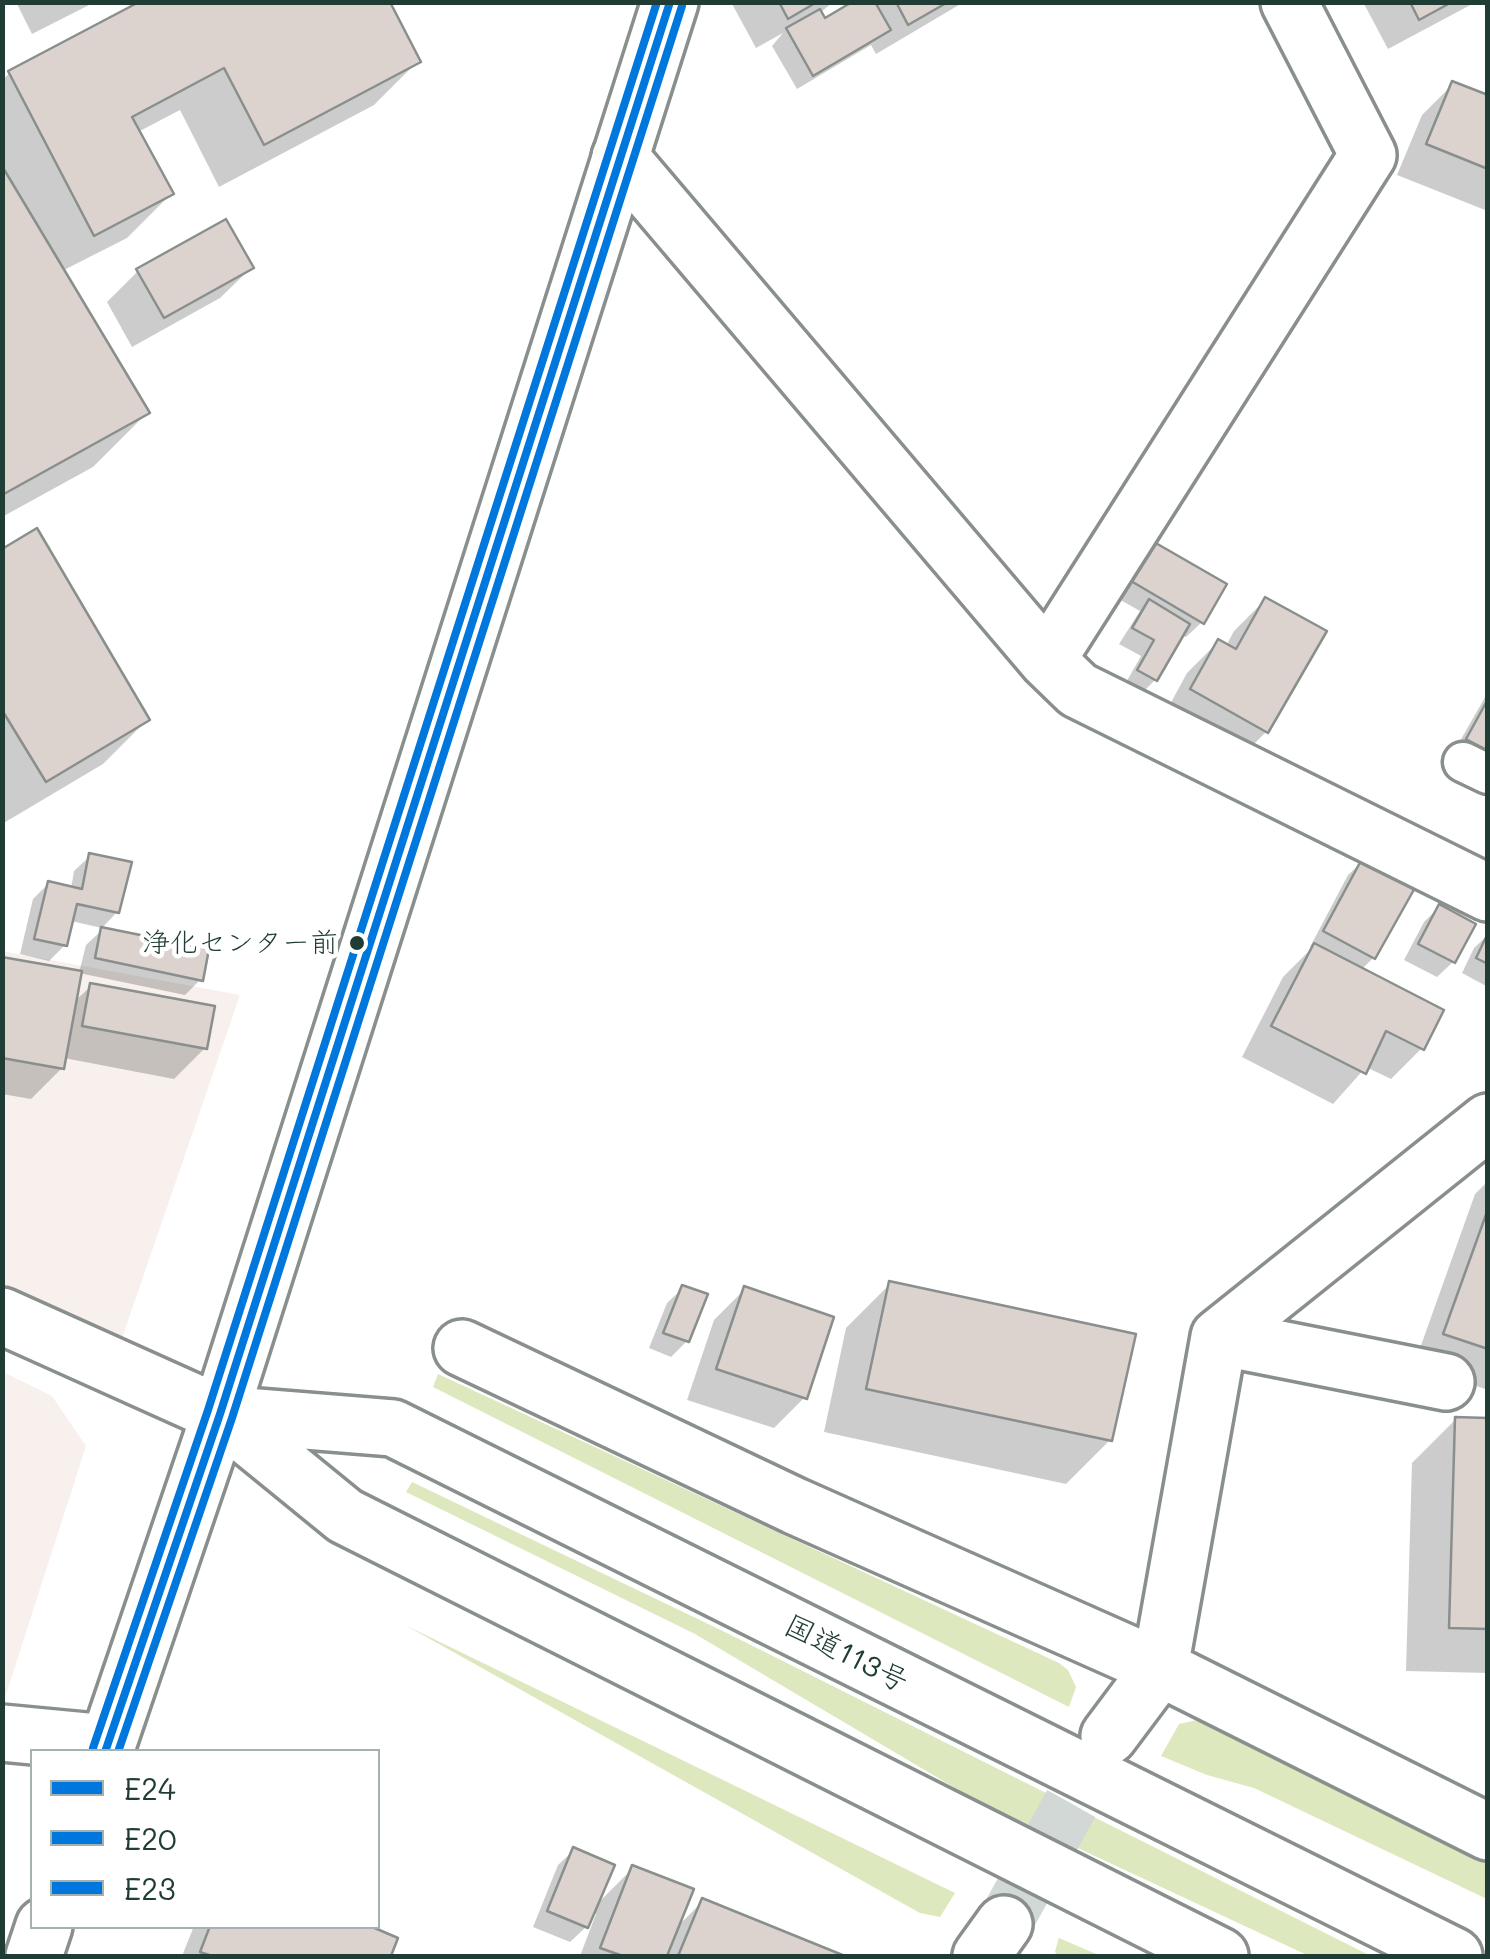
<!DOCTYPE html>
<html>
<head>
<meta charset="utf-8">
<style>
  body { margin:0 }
  #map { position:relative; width:1490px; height:1959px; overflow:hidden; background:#fff; font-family:Mali,sans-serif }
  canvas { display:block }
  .frame { position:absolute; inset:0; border:5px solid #1f3d34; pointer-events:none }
  .legend { position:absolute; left:30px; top:1749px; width:350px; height:180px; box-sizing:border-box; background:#fff; border:2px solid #a5b1ae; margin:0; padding:12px 18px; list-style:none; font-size:30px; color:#1f3d34 }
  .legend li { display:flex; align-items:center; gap:20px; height:50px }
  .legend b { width:50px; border:2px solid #a5b1ae }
</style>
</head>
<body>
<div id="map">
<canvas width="1490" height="1959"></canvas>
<div class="frame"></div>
<ul class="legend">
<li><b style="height:12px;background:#07d"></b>E24</li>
<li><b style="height:12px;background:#07d"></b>E20</li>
<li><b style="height:12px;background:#07d"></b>E23</li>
</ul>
</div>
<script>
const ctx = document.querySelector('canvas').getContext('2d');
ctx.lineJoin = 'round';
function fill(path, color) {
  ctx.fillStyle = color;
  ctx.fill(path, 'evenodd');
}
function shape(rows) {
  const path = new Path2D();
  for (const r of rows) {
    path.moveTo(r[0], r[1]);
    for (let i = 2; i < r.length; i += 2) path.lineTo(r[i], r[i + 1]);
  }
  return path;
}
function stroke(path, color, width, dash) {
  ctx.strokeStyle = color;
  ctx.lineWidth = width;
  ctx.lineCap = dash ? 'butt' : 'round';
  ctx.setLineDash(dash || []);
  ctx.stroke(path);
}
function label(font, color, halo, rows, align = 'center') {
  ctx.font = font + ' Mali,"Klee One",sans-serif';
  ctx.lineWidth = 9;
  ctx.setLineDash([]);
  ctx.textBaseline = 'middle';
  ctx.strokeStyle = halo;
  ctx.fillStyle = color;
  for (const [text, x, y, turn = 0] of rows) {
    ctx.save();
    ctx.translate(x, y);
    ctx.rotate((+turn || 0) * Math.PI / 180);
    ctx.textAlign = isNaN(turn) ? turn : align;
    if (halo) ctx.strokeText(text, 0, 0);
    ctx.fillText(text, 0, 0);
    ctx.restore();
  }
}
const built = shape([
  [2,951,240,995,120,1344,3,1286],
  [3,1372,52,1396,86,1446,3,1704]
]);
const green = shape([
  [438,1374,1059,1663,1068,1670,1076,1687,1069,1707,433,1387],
  [412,1482,727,1633,1371,1956,1309,1956,977,1801,695,1634,406,1492],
  [405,1625,955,1893,940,1917,920,1913],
  [1197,1720,1218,1720,1487,1855,1487,1899,1254,1788,1207,1775,1161,1756,1179,1724],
  [1059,1937,1059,1938,1101,1956,1058,1956,1055,1952]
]);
const shadow = shape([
  [16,2,95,2,32,34],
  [731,2,833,2,820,13,824,22,850,7,848,2,964,2,876,54,871,45,797,89,772,46,783,33,756,48],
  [1363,2,1476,2,1388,49],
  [418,61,374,105,219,187,180,110,138,132,171,194,127,238,62,271,147,413,93,467,2,517,2,80,10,73],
  [1453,84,1488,98,1488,208,1485,210,1397,175,1422,115],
  [251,268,220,298,132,347,107,302,138,271],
  [1154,545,1202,622,1186,637,1181,635,1155,680,1140,695,1124,686,1141,656,1119,644,1140,611,1117,598,1139,561],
  [2,552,147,720,103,764,2,824],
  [1265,600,1266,732,1235,763,1161,721,1187,673,1218,642,1226,646,1234,631],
  [1488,692,1488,774,1452,755],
  [90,856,117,912,102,928,71,921,65,945,49,961,20,954,33,899,49,883,71,889,74,871],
  [1364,860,1412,887,1373,958,1361,970,1422,1048,1391,1079,1366,1067,1333,1104,1242,1057,1283,977,1312,948,1310,947,1348,875],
  [1439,907,1473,925,1453,962,1437,977,1404,960,1424,922],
  [102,930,201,979,185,995,79,973,86,945],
  [1488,935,1488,987,1462,973,1474,948],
  [2,960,74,1002,91,986,205,1048,174,1079,64,1058,62,1068,31,1099,2,1094],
  [1488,1181,1488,1390,1414,1365,1475,1194],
  [890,1284,1110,1440,1066,1484,824,1432,846,1328],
  [683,1288,687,1341,671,1357,649,1348,667,1303],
  [745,1289,805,1397,774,1428,687,1400,714,1320],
  [1456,1419,1488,1420,1488,1673,1406,1671,1412,1463],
  [574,1850,595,1906,633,1868,676,1928,703,1901,838,1956,580,1956,596,1914,592,1913,586,1927,570,1942,533,1927,558,1865],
  [194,1926,363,1926,395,1939,388,1956,182,1956]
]);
const building = shape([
  [139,2,390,2,421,62,264,145,224,68,132,117,174,194,94,236,8,71,139,2],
  [779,2,817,2,788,19,779,2],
  [852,2,875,2,891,30,813,76,786,28,820,9,825,18,852,2],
  [896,2,948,2,908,25,896,2],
  [1410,2,1452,2,1419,20,1410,2],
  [1452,81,1488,95,1488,169,1426,144,1452,81],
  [2,166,150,413,2,495,2,166],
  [226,219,254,268,164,318,136,269,226,219],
  [37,528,150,720,46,782,2,710,2,549,37,528],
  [1154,542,1227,584,1204,624,1131,581,1154,542],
  [1265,597,1327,631,1268,733,1190,689,1218,639,1236,649,1265,597],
  [1149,599,1190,624,1157,681,1137,670,1154,640,1132,628,1149,599],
  [1488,699,1488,751,1466,739,1488,699],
  [89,853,132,862,119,913,77,904,67,946,34,939,48,881,82,889,89,853],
  [1363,857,1416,886,1375,959,1323,931,1363,857],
  [1439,904,1476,924,1455,963,1418,944,1439,904],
  [101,927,209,949,203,981,95,958,101,927],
  [1488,933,1488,964,1476,958,1488,933],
  [1314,943,1444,1010,1424,1050,1386,1031,1366,1074,1271,1026,1314,943],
  [2,957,82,971,64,1069,2,1058,2,957],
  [90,983,215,1006,207,1049,82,1026,90,983],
  [1488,1209,1488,1349,1443,1334,1488,1209],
  [889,1281,1136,1334,1112,1441,866,1389,889,1281],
  [682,1285,708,1294,689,1342,663,1333,682,1285],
  [744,1286,834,1317,807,1399,716,1369,744,1286],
  [1455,1417,1488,1418,1488,1629,1449,1628,1455,1417],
  [573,1847,615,1865,588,1928,547,1911,573,1847],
  [632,1865,694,1889,667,1956,623,1956,600,1948,632,1865],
  [702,1898,845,1956,678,1956,702,1898],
  [210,1926,370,1926,398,1938,391,1956,212,1956,200,1952,210,1926]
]);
const streetTunnel = shape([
  [1004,1924,1109,1736]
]);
const lane = shape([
  [1463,762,1488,774]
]);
const street = shape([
  [620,157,1047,660,1078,690,1488,893],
  [1047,660,1368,155,1289,2],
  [2,1316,220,1414],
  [1219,1337,1446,1382],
  [462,1348,795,1506,1160,1668,1488,1832],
  [2,1733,107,1743],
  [1109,1736,1160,1668,1219,1337,1488,1122],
  [981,1956,1004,1924]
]);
const primary = shape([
  [220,1414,670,2]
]);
const highway = shape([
  [220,1414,393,1428,1454,1956],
  [220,1414,345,1516,1220,1956],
  [105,1752,220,1414],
  [34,1956,44,1926]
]);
const bus1 = shape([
  [105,1752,220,1414,670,2]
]);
const bus2 = shape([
  [118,1752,232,1418,682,6]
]);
const bus3 = shape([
  [93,1748,208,1410,657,2]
]);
const markers = [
  [357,943,9,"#1f3d34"]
];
const busNames = [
  ["浄化センター前",338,943]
];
const streetNames = [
  ["国道113号",846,1654,27]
];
fill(built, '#f8f0ec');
fill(green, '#dde8bf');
fill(shadow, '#0003');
fill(building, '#dcd2ce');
stroke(building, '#898f8d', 2.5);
stroke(streetTunnel, '#d2d8d6', 55, [55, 28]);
stroke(lane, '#898f8d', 45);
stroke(street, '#898f8d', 62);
stroke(primary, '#898f8d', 62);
stroke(highway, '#898f8d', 62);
stroke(lane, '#fff', 38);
stroke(street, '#fff', 55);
stroke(primary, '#fff', 55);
stroke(highway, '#fff', 55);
stroke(bus1, '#07d', 8);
stroke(bus2, '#07d', 8);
stroke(bus3, '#07d', 8);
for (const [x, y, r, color] of markers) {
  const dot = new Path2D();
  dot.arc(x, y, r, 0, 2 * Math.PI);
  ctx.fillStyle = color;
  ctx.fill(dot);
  stroke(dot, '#fff', 4);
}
label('28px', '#1f3d34', '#fff', busNames, 'right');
label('30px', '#1f3d34', '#fff', streetNames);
</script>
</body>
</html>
